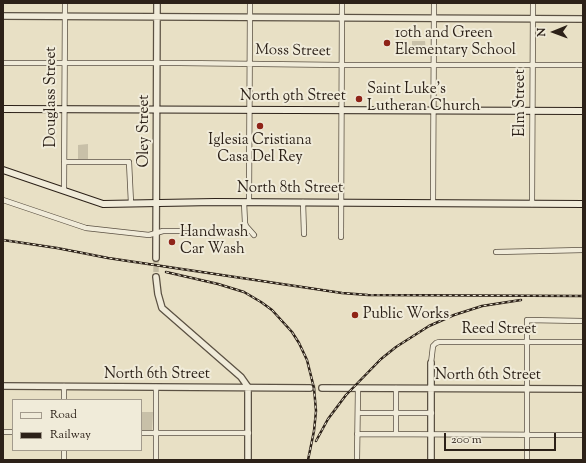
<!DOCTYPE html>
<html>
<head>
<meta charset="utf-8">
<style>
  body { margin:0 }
  #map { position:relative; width:586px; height:463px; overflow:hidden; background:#e8e0c5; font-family:"Sorts Mill Goudy",serif }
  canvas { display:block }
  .frame { position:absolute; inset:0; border:4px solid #2c2118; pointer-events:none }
  .legend { position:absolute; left:12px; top:399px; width:130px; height:52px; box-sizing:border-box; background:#f0ebd9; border:1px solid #a29a8c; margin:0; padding:5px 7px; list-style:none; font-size:12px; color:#2c2118 }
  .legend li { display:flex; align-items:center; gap:8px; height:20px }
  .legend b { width:20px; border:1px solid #a29a8c }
  .north { position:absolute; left:534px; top:12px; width:40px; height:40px; -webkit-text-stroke:3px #f0ebd9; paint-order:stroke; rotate:269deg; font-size:11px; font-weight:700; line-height:16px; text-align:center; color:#2c2118 }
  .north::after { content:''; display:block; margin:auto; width:14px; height:18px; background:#2c2118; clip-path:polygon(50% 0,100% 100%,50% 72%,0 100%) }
  .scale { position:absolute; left:444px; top:433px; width:112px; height:18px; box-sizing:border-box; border:2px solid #2c2118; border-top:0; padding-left:5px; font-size:12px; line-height:14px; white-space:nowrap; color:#2c2118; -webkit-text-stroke:3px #f0ebd9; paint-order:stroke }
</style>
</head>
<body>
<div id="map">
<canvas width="586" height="463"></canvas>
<div class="frame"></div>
<ul class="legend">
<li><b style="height:5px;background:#f0ebd9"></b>Road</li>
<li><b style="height:5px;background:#2c2118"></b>Railway</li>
</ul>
<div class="north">N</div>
<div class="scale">200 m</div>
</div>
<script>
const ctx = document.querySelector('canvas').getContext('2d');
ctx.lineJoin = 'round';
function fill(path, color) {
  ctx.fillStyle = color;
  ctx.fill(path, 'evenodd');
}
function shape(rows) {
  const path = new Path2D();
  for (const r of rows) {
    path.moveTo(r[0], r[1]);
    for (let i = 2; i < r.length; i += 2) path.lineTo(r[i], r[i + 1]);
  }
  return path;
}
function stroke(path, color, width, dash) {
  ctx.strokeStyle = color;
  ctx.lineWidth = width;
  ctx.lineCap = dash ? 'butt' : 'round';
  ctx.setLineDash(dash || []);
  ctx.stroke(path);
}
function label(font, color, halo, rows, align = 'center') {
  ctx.font = font + ' "Sorts Mill Goudy",serif';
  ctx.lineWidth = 4;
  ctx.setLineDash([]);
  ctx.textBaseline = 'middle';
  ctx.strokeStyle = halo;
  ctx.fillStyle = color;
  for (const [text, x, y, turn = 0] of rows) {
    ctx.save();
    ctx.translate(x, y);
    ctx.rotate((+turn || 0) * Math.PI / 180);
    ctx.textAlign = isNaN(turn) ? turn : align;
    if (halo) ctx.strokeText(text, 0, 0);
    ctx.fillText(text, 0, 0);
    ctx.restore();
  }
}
const green = shape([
  [412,41,425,41,426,51,412,51],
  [88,144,88,161,78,161,78,145],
  [141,412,153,412,152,431,141,431]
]);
const tertiaryTunnel = shape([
  [156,258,156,277],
  [310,388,322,388]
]);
const minor = shape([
  [3,63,180,63,342,65,583,65],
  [64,162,129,162,131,203],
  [64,190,65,3],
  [3,200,86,228,149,235,163,231,193,231],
  [244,202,245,223,246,226,254,235],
  [249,202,250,3],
  [303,202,304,234],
  [433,203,434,3],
  [532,204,533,3],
  [341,237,342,3],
  [496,252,583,250],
  [431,363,433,346,436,343,439,342,583,342],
  [64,400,64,386],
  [358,413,432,413],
  [3,432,13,432],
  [141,433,249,433],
  [357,434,583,435],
  [396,434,396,388],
  [64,460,64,450],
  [156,460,156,387],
  [357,460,358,388],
  [527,460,527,320,583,321]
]);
const tertiary = shape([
  [3,16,583,19],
  [156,258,157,3],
  [156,277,158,294,162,308,241,377,248,387,248,460],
  [431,363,431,460],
  [3,386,310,388],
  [322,388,583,389]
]);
const secondary = shape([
  [3,109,583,111],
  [3,170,103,204,215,202,583,204]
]);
const rail = shape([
  [3,240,57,248,108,258,342,293,368,295,583,296],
  [166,272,218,284,244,292,261,302,272,310,292,332,299,343,307,360,314,388,316,411,314,431,308,460],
  [316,441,328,419,346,395,381,359,396,347,429,326,454,315,482,306,521,300]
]);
const markers = [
  [387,43,4,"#8f2418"],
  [359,99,4,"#8f2418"],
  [260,126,4,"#8f2418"],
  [172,242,4,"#8f2418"],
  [355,315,4,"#8f2418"]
];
const poiNames = [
  ["10th and Green",395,34],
  ["Elementary School",395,51],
  ["Saint Luke's",367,90],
  ["Lutheran Church",367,107],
  ["Iglesia Cristiana",260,141,"center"],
  ["Casa Del Rey",260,158,"center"],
  ["Handwash",180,233],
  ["Car Wash",180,250],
  ["Public Works",363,315]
];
const streetNames = [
  ["Moss Street",293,52,1],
  ["Douglass Street",52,97,-90],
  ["North 9th Street",293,97],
  ["Elm Street",521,103,-90],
  ["Oley Street",145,131,-90],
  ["North 8th Street",290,189],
  ["Reed Street",499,330],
  ["North 6th Street",157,375],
  ["North 6th Street",488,376]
];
fill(green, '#c8c0a8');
stroke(tertiaryTunnel, '#c2baa2', 5.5, [5.5, 3]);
stroke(minor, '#5b5143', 6);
stroke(tertiary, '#5b5143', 8);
stroke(secondary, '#2c2118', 8);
stroke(minor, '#f0ebd9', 4.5);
stroke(tertiary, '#f0ebd9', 5.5);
stroke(secondary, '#f0ebd9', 6);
stroke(rail, '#2c2118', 2.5);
stroke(rail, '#f0ebd9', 1, [3]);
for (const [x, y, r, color] of markers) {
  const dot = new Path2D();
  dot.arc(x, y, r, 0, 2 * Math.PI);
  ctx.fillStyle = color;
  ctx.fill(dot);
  stroke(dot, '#f0ebd9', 1.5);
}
label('15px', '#2c2118', '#f0ebd9', poiNames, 'left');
label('15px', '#2c2118', '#f0ebd9', streetNames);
</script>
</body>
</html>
